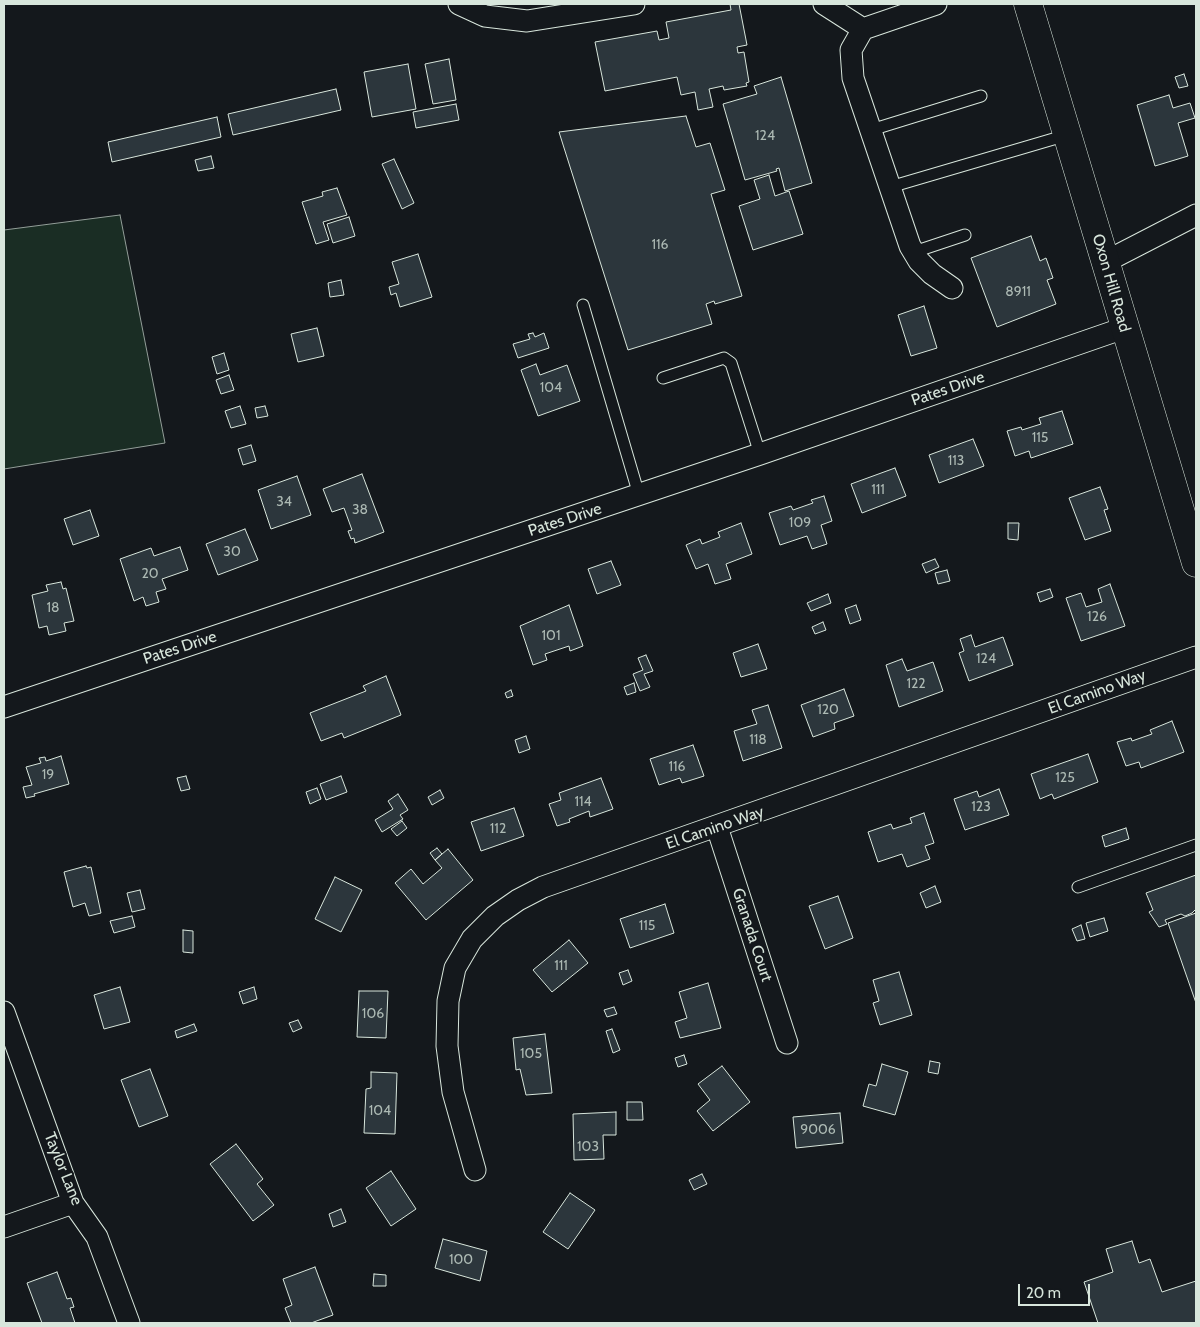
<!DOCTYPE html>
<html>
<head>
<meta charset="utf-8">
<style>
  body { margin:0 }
  #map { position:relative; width:1200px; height:1327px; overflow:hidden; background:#14181c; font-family:Cabin,sans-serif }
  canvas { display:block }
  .frame { position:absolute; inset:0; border:5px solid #d8e6dc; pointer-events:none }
  .scale { position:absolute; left:1018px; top:1284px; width:72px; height:22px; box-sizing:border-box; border:2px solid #d8e6dc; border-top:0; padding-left:6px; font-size:15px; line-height:18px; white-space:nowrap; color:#d8e6dc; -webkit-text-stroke:4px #14181c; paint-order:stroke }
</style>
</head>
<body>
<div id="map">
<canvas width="1200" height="1327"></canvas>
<div class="frame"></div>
<div class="scale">20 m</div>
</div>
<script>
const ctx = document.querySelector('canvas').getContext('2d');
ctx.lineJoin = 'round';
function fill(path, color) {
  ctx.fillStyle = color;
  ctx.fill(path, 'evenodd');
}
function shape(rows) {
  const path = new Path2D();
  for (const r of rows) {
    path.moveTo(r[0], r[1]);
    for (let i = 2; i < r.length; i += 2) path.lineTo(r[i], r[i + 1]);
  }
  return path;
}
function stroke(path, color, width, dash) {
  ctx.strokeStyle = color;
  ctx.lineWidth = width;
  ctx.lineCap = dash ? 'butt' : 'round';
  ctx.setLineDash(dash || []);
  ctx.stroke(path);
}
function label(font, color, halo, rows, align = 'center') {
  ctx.font = font + ' Cabin,sans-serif';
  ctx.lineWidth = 4;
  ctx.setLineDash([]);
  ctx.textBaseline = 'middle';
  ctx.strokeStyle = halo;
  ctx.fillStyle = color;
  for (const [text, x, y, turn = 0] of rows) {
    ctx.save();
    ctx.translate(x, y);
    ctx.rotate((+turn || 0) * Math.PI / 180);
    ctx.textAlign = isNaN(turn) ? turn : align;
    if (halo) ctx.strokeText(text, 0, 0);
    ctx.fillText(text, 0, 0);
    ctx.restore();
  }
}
const green = shape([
  [120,215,165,443,4,469,4,230,120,215]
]);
const building = shape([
  [730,4,739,4,747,45,737,47,738,53,744,52,749,82,746,83,747,86,724,90,723,86,709,89,713,107,698,110,695,92,681,95,677,77,605,91,595,42,657,31,659,40,669,38,666,22,731,10,730,4],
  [449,59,456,100,433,104,425,64,449,59],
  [408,64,416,109,372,117,364,72,408,64],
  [1184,74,1188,86,1179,88,1175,77,1184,74],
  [781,77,812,183,785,191,779,168,776,169,777,171,745,180,723,104,757,94,754,86,781,77],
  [336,89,341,110,233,135,228,114,336,89],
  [1169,95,1173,108,1190,103,1195,118,1178,123,1188,156,1155,166,1137,105,1169,95],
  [456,104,459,120,416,128,413,112,456,104],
  [686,116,696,147,710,143,725,190,711,194,742,296,715,304,714,301,706,304,712,324,628,350,559,132,686,116],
  [217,117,221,137,112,162,108,142,217,117],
  [211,156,214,168,198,171,195,160,211,156],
  [394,159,414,203,402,209,382,164,394,159],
  [769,175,775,196,789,191,803,234,753,250,739,206,760,199,754,180,769,175],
  [337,188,347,215,323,222,329,240,316,244,302,202,323,196,322,192,337,188],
  [349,217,355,236,333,243,327,224,349,217],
  [1031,236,1040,261,1046,258,1053,278,1047,280,1056,304,997,327,971,258,1031,236],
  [418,254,432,297,400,307,396,293,391,295,389,287,399,284,392,262,418,254],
  [341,280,344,295,330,297,328,283,341,280],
  [924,306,937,348,911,356,898,315,924,306],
  [317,328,324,356,298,362,291,334,317,328],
  [533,333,535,337,544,333,549,348,518,358,513,344,530,339,528,334,533,333],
  [224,353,229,370,217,374,212,357,224,353],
  [536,364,540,375,567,365,580,401,538,416,521,370,536,364],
  [229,375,234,390,221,394,216,380,229,375],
  [240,406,246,424,231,428,225,411,240,406],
  [265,406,268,416,257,418,255,408,265,406],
  [1062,411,1073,444,1031,458,1029,451,1015,456,1007,431,1021,427,1022,430,1041,424,1039,418,1062,411],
  [973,439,984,466,939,483,929,455,973,439],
  [251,445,256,461,243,465,238,449,251,445],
  [895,468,906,496,862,513,851,484,895,468],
  [362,474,384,532,355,543,354,538,351,539,348,531,352,530,344,508,332,512,323,489,362,474],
  [297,476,311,515,271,529,258,490,297,476],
  [1100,487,1108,509,1104,510,1111,531,1085,540,1069,498,1100,487],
  [824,496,832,521,821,525,827,544,812,549,807,536,780,545,769,513,791,506,793,510,813,503,811,500,824,496],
  [90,510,99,536,73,545,64,519,90,510],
  [741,523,752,554,726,564,731,579,715,584,708,564,696,569,686,545,700,539,702,544,720,537,718,532,741,523],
  [1008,523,1019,523,1018,540,1008,539,1008,523],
  [245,529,258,560,218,575,206,544,245,529],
  [180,547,188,570,162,579,166,589,156,592,159,602,146,606,143,597,134,601,120,559,151,548,154,556,180,547],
  [935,559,939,567,926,573,922,564,935,559],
  [611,561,621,585,597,594,588,569,611,561],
  [947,570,950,581,938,584,935,573,947,570],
  [61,582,63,589,66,588,74,621,64,623,66,631,49,635,47,626,39,628,32,595,48,591,46,585,61,582],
  [1110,584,1125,626,1081,641,1066,598,1081,593,1086,607,1102,602,1098,589,1110,584],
  [1050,589,1053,597,1040,602,1037,593,1050,589],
  [828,594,831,603,811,611,807,603,828,594],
  [569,605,583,646,570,651,569,646,545,654,547,660,533,665,520,626,569,605],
  [856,605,861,620,850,624,845,609,856,605],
  [823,622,826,630,815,634,812,627,823,622],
  [971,635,975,647,1003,637,1013,665,969,681,959,653,964,651,960,639,971,635],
  [758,644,767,669,741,677,733,653,758,644],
  [646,655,653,671,644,674,650,687,640,691,633,674,643,670,638,658,646,655],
  [902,659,907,671,933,662,943,691,899,707,886,665,902,659],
  [386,676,401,715,344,738,342,733,321,741,310,713,366,691,363,686,386,676],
  [634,683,636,692,627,695,624,687,634,683],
  [844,689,854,716,834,723,835,729,813,737,801,705,844,689],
  [511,690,513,696,507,698,505,693,511,690],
  [768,705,782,748,743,761,734,731,757,724,752,710,768,705],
  [1172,721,1184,752,1141,768,1139,762,1126,766,1117,742,1131,738,1132,741,1152,734,1150,730,1172,721],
  [526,736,530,749,519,753,515,740,526,736],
  [693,745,704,776,682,783,680,778,659,785,650,759,693,745],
  [1088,754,1098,782,1054,799,1052,794,1040,799,1031,774,1088,754],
  [61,756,69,784,34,794,35,796,26,798,23,787,32,785,26,767,41,763,39,758,45,757,46,761,61,756],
  [186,776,190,789,181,791,177,778,186,776],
  [341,776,347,792,326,800,320,784,341,776],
  [601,778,613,809,590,817,589,811,569,819,570,822,557,826,549,804,561,800,559,793,601,778],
  [317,788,321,799,310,804,306,792,317,788],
  [999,789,1009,815,965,830,954,799,977,791,979,797,999,789],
  [440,790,444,798,432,805,428,797,440,790],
  [398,794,408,810,400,815,403,819,382,832,375,820,393,809,388,801,398,794],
  [514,808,524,836,481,851,471,822,514,808],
  [924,813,934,843,925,846,930,859,907,867,902,854,878,862,868,832,891,824,893,829,912,823,910,818,924,813],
  [402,821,407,828,397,836,391,829,402,821],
  [1126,828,1129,839,1105,847,1102,836,1126,828],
  [437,848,442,854,435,860,430,853,437,848],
  [448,849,473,880,426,920,395,883,411,869,423,884,442,868,435,860,448,849],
  [86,866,87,868,91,867,101,913,89,916,85,903,73,907,64,872,86,866],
  [1196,875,1196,909,1192,913,1185,916,1181,914,1165,920,1167,924,1159,927,1149,912,1153,910,1146,893,1196,875],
  [335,877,362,890,341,932,315,919,335,877],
  [935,886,941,902,926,908,920,893,935,886],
  [140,890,145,909,132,912,127,893,140,890],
  [838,896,853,938,825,949,809,906,838,896],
  [665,904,674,933,630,948,620,919,665,904],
  [1196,913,1196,1003,1168,923,1196,913],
  [132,916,135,927,114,933,110,921,132,916],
  [1104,918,1108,931,1090,937,1086,923,1104,918],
  [1081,925,1085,939,1077,941,1072,929,1081,925],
  [183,930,193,931,193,953,183,952,183,930],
  [569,940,588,963,552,992,533,970,569,940],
  [628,970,632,981,623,985,619,973,628,970],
  [899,972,912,1015,880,1025,873,1003,879,1001,873,980,899,972],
  [708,983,721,1028,680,1038,675,1022,687,1018,679,992,708,983],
  [120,987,130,1022,104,1029,94,995,120,987],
  [254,987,257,999,243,1004,239,992,254,987],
  [359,991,388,991,386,1038,357,1037,359,991],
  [614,1007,617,1014,607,1017,604,1010,614,1007],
  [298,1020,302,1028,293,1032,289,1023,298,1020],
  [194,1024,197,1031,177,1038,175,1031,194,1024],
  [612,1029,620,1050,613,1053,606,1031,612,1029],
  [545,1034,552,1093,526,1095,520,1069,516,1070,513,1038,545,1034],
  [684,1055,687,1064,678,1067,675,1058,684,1055],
  [930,1061,940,1063,938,1074,928,1072,930,1061],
  [882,1064,908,1072,895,1115,863,1106,869,1084,876,1086,882,1064],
  [722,1066,750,1102,713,1131,697,1111,710,1100,698,1084,722,1066],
  [150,1069,168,1116,139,1127,121,1080,150,1069],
  [371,1072,397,1073,395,1134,364,1133,366,1089,371,1088,371,1072],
  [627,1102,642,1102,643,1120,627,1120,627,1102],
  [616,1112,616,1135,603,1135,604,1159,574,1160,573,1114,616,1112],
  [840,1113,843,1143,796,1148,793,1117,840,1113],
  [236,1144,263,1179,257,1184,274,1205,253,1221,210,1164,236,1144],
  [391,1171,416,1209,391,1226,366,1188,391,1171],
  [702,1174,707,1184,694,1190,689,1180,702,1174],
  [570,1193,595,1210,568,1249,543,1232,570,1193],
  [341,1209,346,1222,333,1227,329,1214,341,1209],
  [443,1239,487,1251,480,1281,435,1268,443,1239],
  [1132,1241,1139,1263,1150,1259,1162,1292,1196,1281,1196,1323,1098,1323,1084,1282,1113,1272,1106,1249,1132,1241],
  [315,1267,333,1315,311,1323,291,1323,285,1308,292,1305,283,1279,315,1267],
  [57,1272,67,1299,71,1298,74,1307,70,1308,75,1323,42,1323,27,1283,57,1272],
  [374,1274,386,1275,386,1286,373,1286,374,1274]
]);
const service = shape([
  [871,130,981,96],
  [890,187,1067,135],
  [914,252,965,235],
  [583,305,639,495],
  [663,378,724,358,731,363,760,454],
  [1078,887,1196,845]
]);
const minor = shape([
  [459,4,485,16,527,21,634,4],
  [824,4,863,29],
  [936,4,863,29,851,50,853,78,910,246,919,261,932,274,952,288],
  [1105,262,1196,215],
  [4,707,760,454,1124,328],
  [717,827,787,1043],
  [4,1012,73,1203,97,1237,129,1323],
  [475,1170,453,1092,447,1046,448,1001,455,968,472,939,495,916,518,900,543,887,1196,657],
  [4,1227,73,1203]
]);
const secondary = shape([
  [1028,4,1196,563]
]);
const numberNames = [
  ["124",765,136],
  ["116",660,245],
  ["8911",1018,292],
  ["104",551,388],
  ["115",1040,438],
  ["113",956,461],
  ["111",878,490],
  ["34",284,502],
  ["38",360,510],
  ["109",800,523],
  ["30",232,552],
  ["20",150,574],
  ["18",53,608],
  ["126",1097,617],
  ["101",551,636],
  ["124",986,659],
  ["122",916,684],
  ["120",828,710],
  ["118",758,740],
  ["116",677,767],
  ["19",48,775],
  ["125",1065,778],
  ["114",583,802],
  ["123",981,807],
  ["112",498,829],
  ["115",647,926],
  ["111",561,966],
  ["106",373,1014],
  ["105",531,1054],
  ["104",380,1111],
  ["9006",818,1130],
  ["103",588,1147],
  ["100",461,1260]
];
const streetNames = [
  ["Oxon Hill Road",1111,283,74],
  ["Pates Drive",948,389,-19],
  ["Pates Drive",565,520,-18],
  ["Pates Drive",180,648,-18],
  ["El Camino Way",1097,692,-20],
  ["El Camino Way",715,828,-19],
  ["Granada Court",752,935,72],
  ["Taylor Lane",63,1169,68]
];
fill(green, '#1a2d24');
stroke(green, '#939e99', 1);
fill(building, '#2c363c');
stroke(building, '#d8e6dc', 1);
stroke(service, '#d8e6dc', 13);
stroke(minor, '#d8e6dc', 23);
stroke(secondary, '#d8e6dc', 29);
stroke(service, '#14181c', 11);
stroke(minor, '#14181c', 21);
stroke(secondary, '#14181c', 28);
label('14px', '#adbab4', null, numberNames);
label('16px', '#d8e6dc', '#14181c', streetNames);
</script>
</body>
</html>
